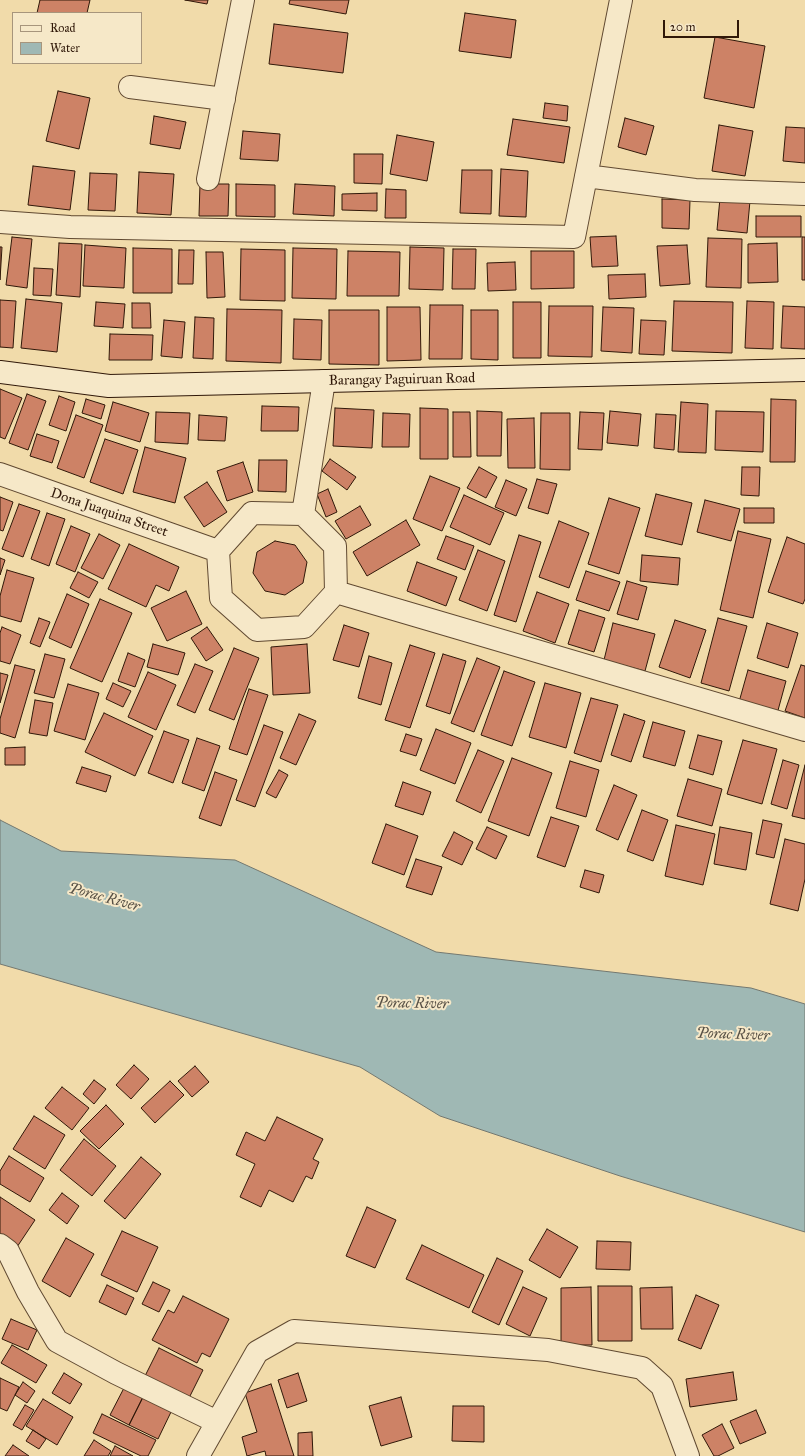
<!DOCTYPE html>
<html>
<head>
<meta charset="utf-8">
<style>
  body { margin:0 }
  #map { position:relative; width:805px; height:1456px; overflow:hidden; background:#f1dbaa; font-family:"IM FELL Great Primer",serif }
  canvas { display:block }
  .legend { position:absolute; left:12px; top:12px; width:130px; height:52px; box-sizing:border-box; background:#f6e8c8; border:1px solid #a7957c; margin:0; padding:5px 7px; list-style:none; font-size:12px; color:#301809 }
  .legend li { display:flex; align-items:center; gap:8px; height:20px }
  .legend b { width:20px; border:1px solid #a7957c }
  .scale { position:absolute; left:663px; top:20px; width:76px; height:18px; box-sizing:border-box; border:2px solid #301809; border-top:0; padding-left:5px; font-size:12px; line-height:14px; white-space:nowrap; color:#301809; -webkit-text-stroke:3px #f6e8c8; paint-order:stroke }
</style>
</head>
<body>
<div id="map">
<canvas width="805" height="1456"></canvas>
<ul class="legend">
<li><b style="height:5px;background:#f6e8c8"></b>Road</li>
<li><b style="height:11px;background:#9fb8b4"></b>Water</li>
</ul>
<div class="scale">20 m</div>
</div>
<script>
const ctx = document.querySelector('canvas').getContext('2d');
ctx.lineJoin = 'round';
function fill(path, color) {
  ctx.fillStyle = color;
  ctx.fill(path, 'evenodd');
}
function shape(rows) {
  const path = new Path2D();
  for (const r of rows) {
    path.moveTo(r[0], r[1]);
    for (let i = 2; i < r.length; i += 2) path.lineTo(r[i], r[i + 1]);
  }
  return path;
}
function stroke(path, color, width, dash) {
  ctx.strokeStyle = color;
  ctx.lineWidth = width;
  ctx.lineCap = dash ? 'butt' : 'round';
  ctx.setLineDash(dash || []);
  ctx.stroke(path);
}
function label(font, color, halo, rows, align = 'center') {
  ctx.font = font + ' "IM FELL Great Primer",serif';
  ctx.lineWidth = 4;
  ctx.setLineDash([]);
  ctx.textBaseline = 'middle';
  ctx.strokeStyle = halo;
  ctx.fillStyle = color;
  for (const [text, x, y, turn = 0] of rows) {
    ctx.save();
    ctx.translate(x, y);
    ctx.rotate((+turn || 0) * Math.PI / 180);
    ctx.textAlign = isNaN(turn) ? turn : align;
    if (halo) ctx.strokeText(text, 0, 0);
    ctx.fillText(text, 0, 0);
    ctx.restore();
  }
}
const water = shape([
  [0,820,61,851,235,860,436,952,751,988,805,1004,805,1232,620,1176,440,1116,360,1067,0,964,0,820]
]);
const building = shape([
  [40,0,90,0,87,13,37,13,40,0],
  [185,0,208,0,207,4,185,0],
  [290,0,349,0,346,14,289,4,290,0],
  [465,13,516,20,511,58,459,51,465,13],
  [274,24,348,33,343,73,269,64,274,24],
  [715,37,765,46,754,108,704,98,715,37],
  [58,91,90,98,79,149,46,141,58,91],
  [545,103,568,106,567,121,543,118,545,103],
  [154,116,186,122,180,149,150,144,154,116],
  [625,118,654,126,646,155,618,147,625,118],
  [513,119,570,127,564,163,507,155,513,119],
  [719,125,753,131,745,176,712,171,719,125],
  [786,127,805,128,805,163,783,161,786,127],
  [243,131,280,134,278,161,240,159,243,131],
  [397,135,434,142,427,181,390,174,397,135],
  [354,154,383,154,382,184,354,183,354,154],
  [33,166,75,171,70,210,28,205,33,166],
  [501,169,528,171,526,217,499,216,501,169],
  [462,170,492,170,491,214,460,213,462,170],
  [139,172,174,174,171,215,137,213,139,172],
  [90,173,117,174,115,211,88,210,90,173],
  [200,184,229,184,228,216,199,216,200,184],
  [236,184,275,185,275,217,236,216,236,184],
  [295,184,335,186,334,216,293,214,295,184],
  [386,189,406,190,406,218,385,218,386,189],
  [377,193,377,211,342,210,342,194,377,193],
  [720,198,750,201,747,233,717,230,720,198],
  [662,199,690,200,689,229,662,228,662,199],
  [756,216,801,216,801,237,756,237,756,216],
  [616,236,618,266,592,267,590,237,616,236],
  [12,237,32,239,27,288,6,285,12,237],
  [802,237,805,237,805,280,802,280,802,237],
  [708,238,742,239,741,288,706,287,708,238],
  [59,243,82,244,80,297,56,295,59,243],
  [777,243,778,282,748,283,748,244,777,243],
  [85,245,126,248,124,288,83,286,85,245],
  [687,245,690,284,660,286,657,246,687,245],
  [0,247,2,247,0,280,0,247],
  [410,247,444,248,443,290,409,289,410,247],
  [133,248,172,249,172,293,133,293,133,248],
  [293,248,337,249,336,299,292,298,293,248],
  [241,249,285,250,285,301,240,300,241,249],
  [453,249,476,249,475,289,452,289,453,249],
  [179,250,194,250,193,284,178,284,179,250],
  [348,251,400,252,399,296,347,296,348,251],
  [531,251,574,251,574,288,531,289,531,251],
  [206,252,223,252,225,297,207,298,206,252],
  [515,262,516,290,488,291,487,263,515,262],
  [34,268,53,269,51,296,33,295,34,268],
  [645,274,646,297,609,299,608,275,645,274],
  [26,299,62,303,57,352,21,348,26,299],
  [0,300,16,301,13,348,0,347,0,300],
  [674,301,733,302,732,353,672,351,674,301],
  [747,301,774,302,773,349,745,348,747,301],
  [96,302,125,304,123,328,94,326,96,302],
  [513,302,541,302,541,358,513,358,513,302],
  [132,303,150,303,151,328,132,328,132,303],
  [430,305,463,305,462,359,429,359,430,305],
  [549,306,593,306,592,357,548,356,549,306],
  [783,306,805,307,805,349,781,348,783,306],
  [387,307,420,307,421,360,387,361,387,307],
  [603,307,634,308,632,353,601,351,603,307],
  [227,309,282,310,281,363,226,361,227,309],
  [329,310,379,310,379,365,329,364,329,310],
  [471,310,498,310,498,360,471,359,471,310],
  [195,317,214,318,213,359,193,358,195,317],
  [294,319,322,320,321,360,293,359,294,319],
  [164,320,185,322,182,358,161,356,164,320],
  [641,320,666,321,664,355,639,354,641,320],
  [110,334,153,335,152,360,109,360,110,334],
  [0,389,22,398,5,439,0,437,0,389],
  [27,394,46,401,28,450,9,443,27,394],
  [59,396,75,402,66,431,49,425,59,396],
  [86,399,105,405,101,419,82,413,86,399],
  [771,399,796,400,795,462,770,462,771,399],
  [113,402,149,413,140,442,105,431,113,402],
  [681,402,708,404,706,453,678,452,681,402],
  [262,406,299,407,298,431,261,431,262,406],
  [335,408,374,410,372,448,333,446,335,408],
  [420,408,448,409,448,459,420,459,420,408],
  [477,411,502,412,501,456,477,456,477,411],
  [610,411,641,414,638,446,607,443,610,411],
  [716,411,764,412,763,452,715,450,716,411],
  [156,412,190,413,188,444,155,442,156,412],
  [453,412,470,412,471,457,453,457,453,412],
  [580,412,604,413,602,450,578,449,580,412],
  [383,413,410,414,409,447,382,447,383,413],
  [541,413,570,413,570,470,540,469,541,413],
  [656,414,676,415,674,450,654,448,656,414],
  [76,415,103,425,84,478,57,468,76,415],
  [199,415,227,417,225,441,198,440,199,415],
  [534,418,535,468,508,468,507,419,534,418],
  [37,434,59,441,52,463,30,456,37,434],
  [105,439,138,450,123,494,90,482,105,439],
  [145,447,186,458,175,503,133,492,145,447],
  [330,459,356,477,347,490,322,471,330,459],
  [259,460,287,460,286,492,258,491,259,460],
  [243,462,253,492,227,501,217,471,243,462],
  [479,467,497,477,486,498,467,488,479,467],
  [742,467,760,467,759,496,741,495,742,467],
  [430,476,460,488,442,531,413,519,430,476],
  [537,479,557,484,548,514,528,508,537,479],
  [506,480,527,489,516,516,495,507,506,480],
  [207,482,227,512,204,527,184,497,207,482],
  [328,489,337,512,326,517,317,494,328,489],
  [656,494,692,503,682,545,645,536,656,494],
  [464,495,504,513,490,545,450,527,464,495],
  [0,497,13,502,3,531,0,530,0,497],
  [609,498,640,508,619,574,588,564,609,498],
  [705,500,740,509,731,541,697,532,705,500],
  [19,504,40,511,23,557,2,549,19,504],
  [360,506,371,525,346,539,335,521,360,506],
  [744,508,774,508,774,523,744,523,744,508],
  [47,513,65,519,49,566,31,559,47,513],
  [406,520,420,545,367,576,353,552,406,520],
  [559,521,589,533,569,588,539,577,559,521],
  [71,526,90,534,75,572,56,564,71,526],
  [738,531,771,539,753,618,720,610,738,531],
  [99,534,120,545,103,579,81,568,99,534],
  [519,535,541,542,516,622,494,615,519,535],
  [446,536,474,546,465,570,437,559,446,536],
  [787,537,805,544,805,599,803,604,768,592,787,537],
  [275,541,295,545,307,562,303,583,285,595,265,591,253,573,257,552,275,541],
  [129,544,179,567,169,591,156,585,146,607,108,589,129,544],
  [478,550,505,561,487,611,459,600,478,550],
  [642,555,680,558,678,585,640,581,642,555],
  [0,558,5,560,0,575,0,558],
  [417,562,457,577,446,606,407,591,417,562],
  [7,570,34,578,21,622,0,616,0,596,7,570],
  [586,571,620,582,609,611,576,600,586,571],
  [78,572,98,582,89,598,70,588,78,572],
  [627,581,647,587,638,620,617,614,627,581],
  [186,591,202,624,167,641,151,608,186,591],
  [537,592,569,604,555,643,523,631,537,592],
  [67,594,89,604,71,648,49,638,67,594],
  [100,599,132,613,102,682,70,668,100,599],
  [579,610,605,618,594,652,568,644,579,610],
  [39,618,50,622,40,647,30,643,39,618],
  [718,618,747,626,729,691,701,683,718,618],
  [675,620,706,630,690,678,659,667,675,620],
  [613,623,655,634,645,671,604,660,613,623],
  [767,623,798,633,788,668,757,658,767,623],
  [344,625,369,633,359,667,333,660,344,625],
  [2,627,21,635,10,664,0,661,0,633,2,627],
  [207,627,223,650,206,661,191,638,207,627],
  [153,644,185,653,178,675,147,667,153,644],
  [307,644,310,693,273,695,271,647,307,644],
  [410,645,435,653,410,728,385,720,410,645],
  [234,648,259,658,234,720,209,710,234,648],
  [128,653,145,660,135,687,118,681,128,653],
  [45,654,65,659,54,698,34,693,45,654],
  [443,654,466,661,450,714,426,706,443,654],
  [369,656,392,663,381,705,358,698,369,656],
  [477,658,500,667,474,732,451,723,477,658],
  [195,664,213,671,195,713,177,705,195,664],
  [15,665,35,670,15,738,0,733,0,719,15,665],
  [801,665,805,666,805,718,785,711,801,665],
  [748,670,786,681,777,714,739,702,748,670],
  [504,671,535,682,512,746,481,735,504,671],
  [148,672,176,685,156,730,128,717,148,672],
  [0,673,8,675,0,703,0,673],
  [113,683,131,691,123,707,106,699,113,683],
  [545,683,581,693,566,748,529,737,545,683],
  [68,684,99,693,85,740,54,731,68,684],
  [249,689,268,695,247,755,229,749,249,689],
  [591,698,618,705,601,762,574,753,591,698],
  [35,700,53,703,47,736,29,733,35,700],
  [104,713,153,736,135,776,85,752,104,713],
  [299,714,316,721,296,765,280,758,299,714],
  [624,714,645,721,631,762,611,755,624,714],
  [653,722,685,731,675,766,643,757,653,722],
  [264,725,283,732,255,807,236,800,264,725],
  [436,729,471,743,455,784,420,770,436,729],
  [164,731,189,740,173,783,148,773,164,731],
  [406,734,422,739,416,756,400,751,406,734],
  [698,735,722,741,713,775,689,768,698,735],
  [197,738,220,746,204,791,182,783,197,738],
  [743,740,777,749,762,804,727,794,743,740],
  [25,747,25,765,5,765,5,748,25,747],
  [478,750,504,761,481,813,456,801,478,750],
  [512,758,552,773,529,836,488,821,512,758],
  [783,760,799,765,787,809,771,804,783,760],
  [570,761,599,770,586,817,556,808,570,761],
  [805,765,805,819,792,816,805,765],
  [82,767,111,776,106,792,76,783,82,767],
  [279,770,288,775,276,798,266,793,279,770],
  [215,772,237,780,221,826,199,818,215,772],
  [688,779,722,789,712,826,677,816,688,779],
  [403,782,431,792,423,815,395,806,403,782],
  [614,785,637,795,618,840,596,830,614,785],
  [642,810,668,820,653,861,627,851,642,810],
  [551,817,579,826,565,867,537,857,551,817],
  [763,820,782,824,774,858,756,854,763,820],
  [386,824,418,836,404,875,372,863,386,824],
  [676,825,715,834,703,885,665,876,676,825],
  [487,827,507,836,496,859,476,849,487,827],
  [720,827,752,833,746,870,714,864,720,827],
  [454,832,473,842,462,865,442,856,454,832],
  [785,839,805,844,805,879,798,911,770,904,785,839],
  [416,859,442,867,432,895,406,887,416,859],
  [585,870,604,875,599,893,580,887,585,870],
  [134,1065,149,1079,131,1099,116,1085,134,1065],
  [195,1066,209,1082,192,1097,178,1081,195,1066],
  [94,1080,106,1089,94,1104,83,1094,94,1080],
  [170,1081,184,1095,155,1123,141,1108,170,1081],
  [62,1087,89,1108,72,1130,45,1108,62,1087],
  [106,1105,124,1124,99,1149,80,1131,106,1105],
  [34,1116,65,1135,45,1169,13,1149,34,1116],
  [277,1117,323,1139,313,1159,319,1162,312,1179,306,1176,293,1202,269,1190,261,1207,240,1197,255,1164,236,1155,246,1132,265,1141,277,1117],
  [84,1139,116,1166,92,1196,60,1170,84,1139],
  [9,1156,44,1178,30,1202,0,1184,0,1171,9,1156],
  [141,1157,161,1174,125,1219,104,1201,141,1157],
  [62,1193,79,1206,67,1224,49,1210,62,1193],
  [0,1197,35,1220,17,1247,0,1236,0,1197],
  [367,1207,396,1220,375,1268,346,1256,367,1207],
  [547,1229,578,1247,560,1278,529,1260,547,1229],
  [122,1231,158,1247,137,1292,101,1275,122,1231],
  [66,1238,94,1254,70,1297,42,1281,66,1238],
  [597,1241,631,1242,630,1270,596,1269,597,1241],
  [422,1245,484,1275,469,1308,406,1279,422,1245],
  [497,1258,523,1271,499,1325,472,1312,497,1258],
  [153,1282,170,1290,159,1312,142,1304,153,1282],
  [107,1285,134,1298,126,1315,99,1302,107,1285],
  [598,1286,632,1286,632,1341,598,1341,598,1286],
  [523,1287,547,1298,530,1336,506,1324,523,1287],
  [591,1287,592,1345,561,1345,561,1288,591,1287],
  [672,1287,673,1329,641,1329,640,1288,672,1287],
  [696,1295,719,1305,701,1349,678,1340,696,1295],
  [183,1296,229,1319,210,1357,202,1353,197,1363,152,1340,168,1310,174,1313,183,1296],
  [11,1319,37,1330,28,1350,2,1339,11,1319],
  [12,1345,47,1365,36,1383,1,1363,12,1345],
  [159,1348,203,1370,188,1400,144,1378,159,1348],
  [733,1372,737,1400,690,1407,686,1379,733,1372],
  [64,1373,82,1384,70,1404,52,1393,64,1373],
  [298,1373,307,1401,287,1408,278,1380,298,1373],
  [0,1378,19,1387,7,1411,0,1408,0,1378],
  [23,1382,35,1391,27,1403,15,1395,23,1382],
  [271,1384,294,1456,266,1456,265,1451,247,1456,242,1437,257,1432,245,1393,271,1384],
  [124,1388,143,1397,129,1425,110,1415,124,1388],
  [143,1397,171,1412,158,1439,129,1425,143,1397],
  [401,1397,412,1437,381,1446,369,1406,401,1397],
  [43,1399,73,1417,57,1445,26,1426,43,1399],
  [25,1405,34,1410,22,1430,13,1425,25,1405],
  [453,1406,484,1406,484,1442,452,1441,453,1406],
  [756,1410,766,1433,740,1444,730,1421,756,1410],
  [102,1414,156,1440,148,1456,141,1456,93,1433,102,1414],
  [722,1424,734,1448,718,1456,714,1456,702,1435,722,1424],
  [33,1430,46,1439,39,1449,26,1441,33,1430],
  [312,1432,313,1456,298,1456,298,1433,312,1432],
  [94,1440,111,1451,108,1456,84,1456,94,1440],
  [13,1445,29,1456,5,1456,13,1445],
  [115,1446,133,1456,110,1456,115,1446]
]);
const street = shape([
  [130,87,224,99],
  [586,176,695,190,805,194],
  [208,179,243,0],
  [0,222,70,227,574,237,621,0],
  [0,474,218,551],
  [252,513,303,514,335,546,336,592,304,627,257,630,221,598,218,551,252,513],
  [303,514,324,381],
  [336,592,805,730],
  [0,1245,8,1251,28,1292,57,1341,116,1373,217,1422],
  [198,1456,257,1352,294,1331,548,1350,642,1368,662,1386,688,1456]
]);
const secondary = shape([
  [0,372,109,386,805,370]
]);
const streetNames = [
  ["Barangay Paguiruan Road",402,380,-1],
  ["Dona Juaquina Street",109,513,19]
];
const waterNames = [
  ["Porac River",104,898,15],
  ["Porac River",412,1004,1],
  ["Porac River",733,1035,2]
];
fill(water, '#9fb8b4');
stroke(water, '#737870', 1);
fill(building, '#cd8266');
stroke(building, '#301809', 1);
stroke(street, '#604931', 24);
stroke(secondary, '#301809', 24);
stroke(street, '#f6e8c8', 22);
stroke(secondary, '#f6e8c8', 22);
label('14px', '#301809', '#f6e8c8', streetNames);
label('italic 15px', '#575045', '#f6e8c8', waterNames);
</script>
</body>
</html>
